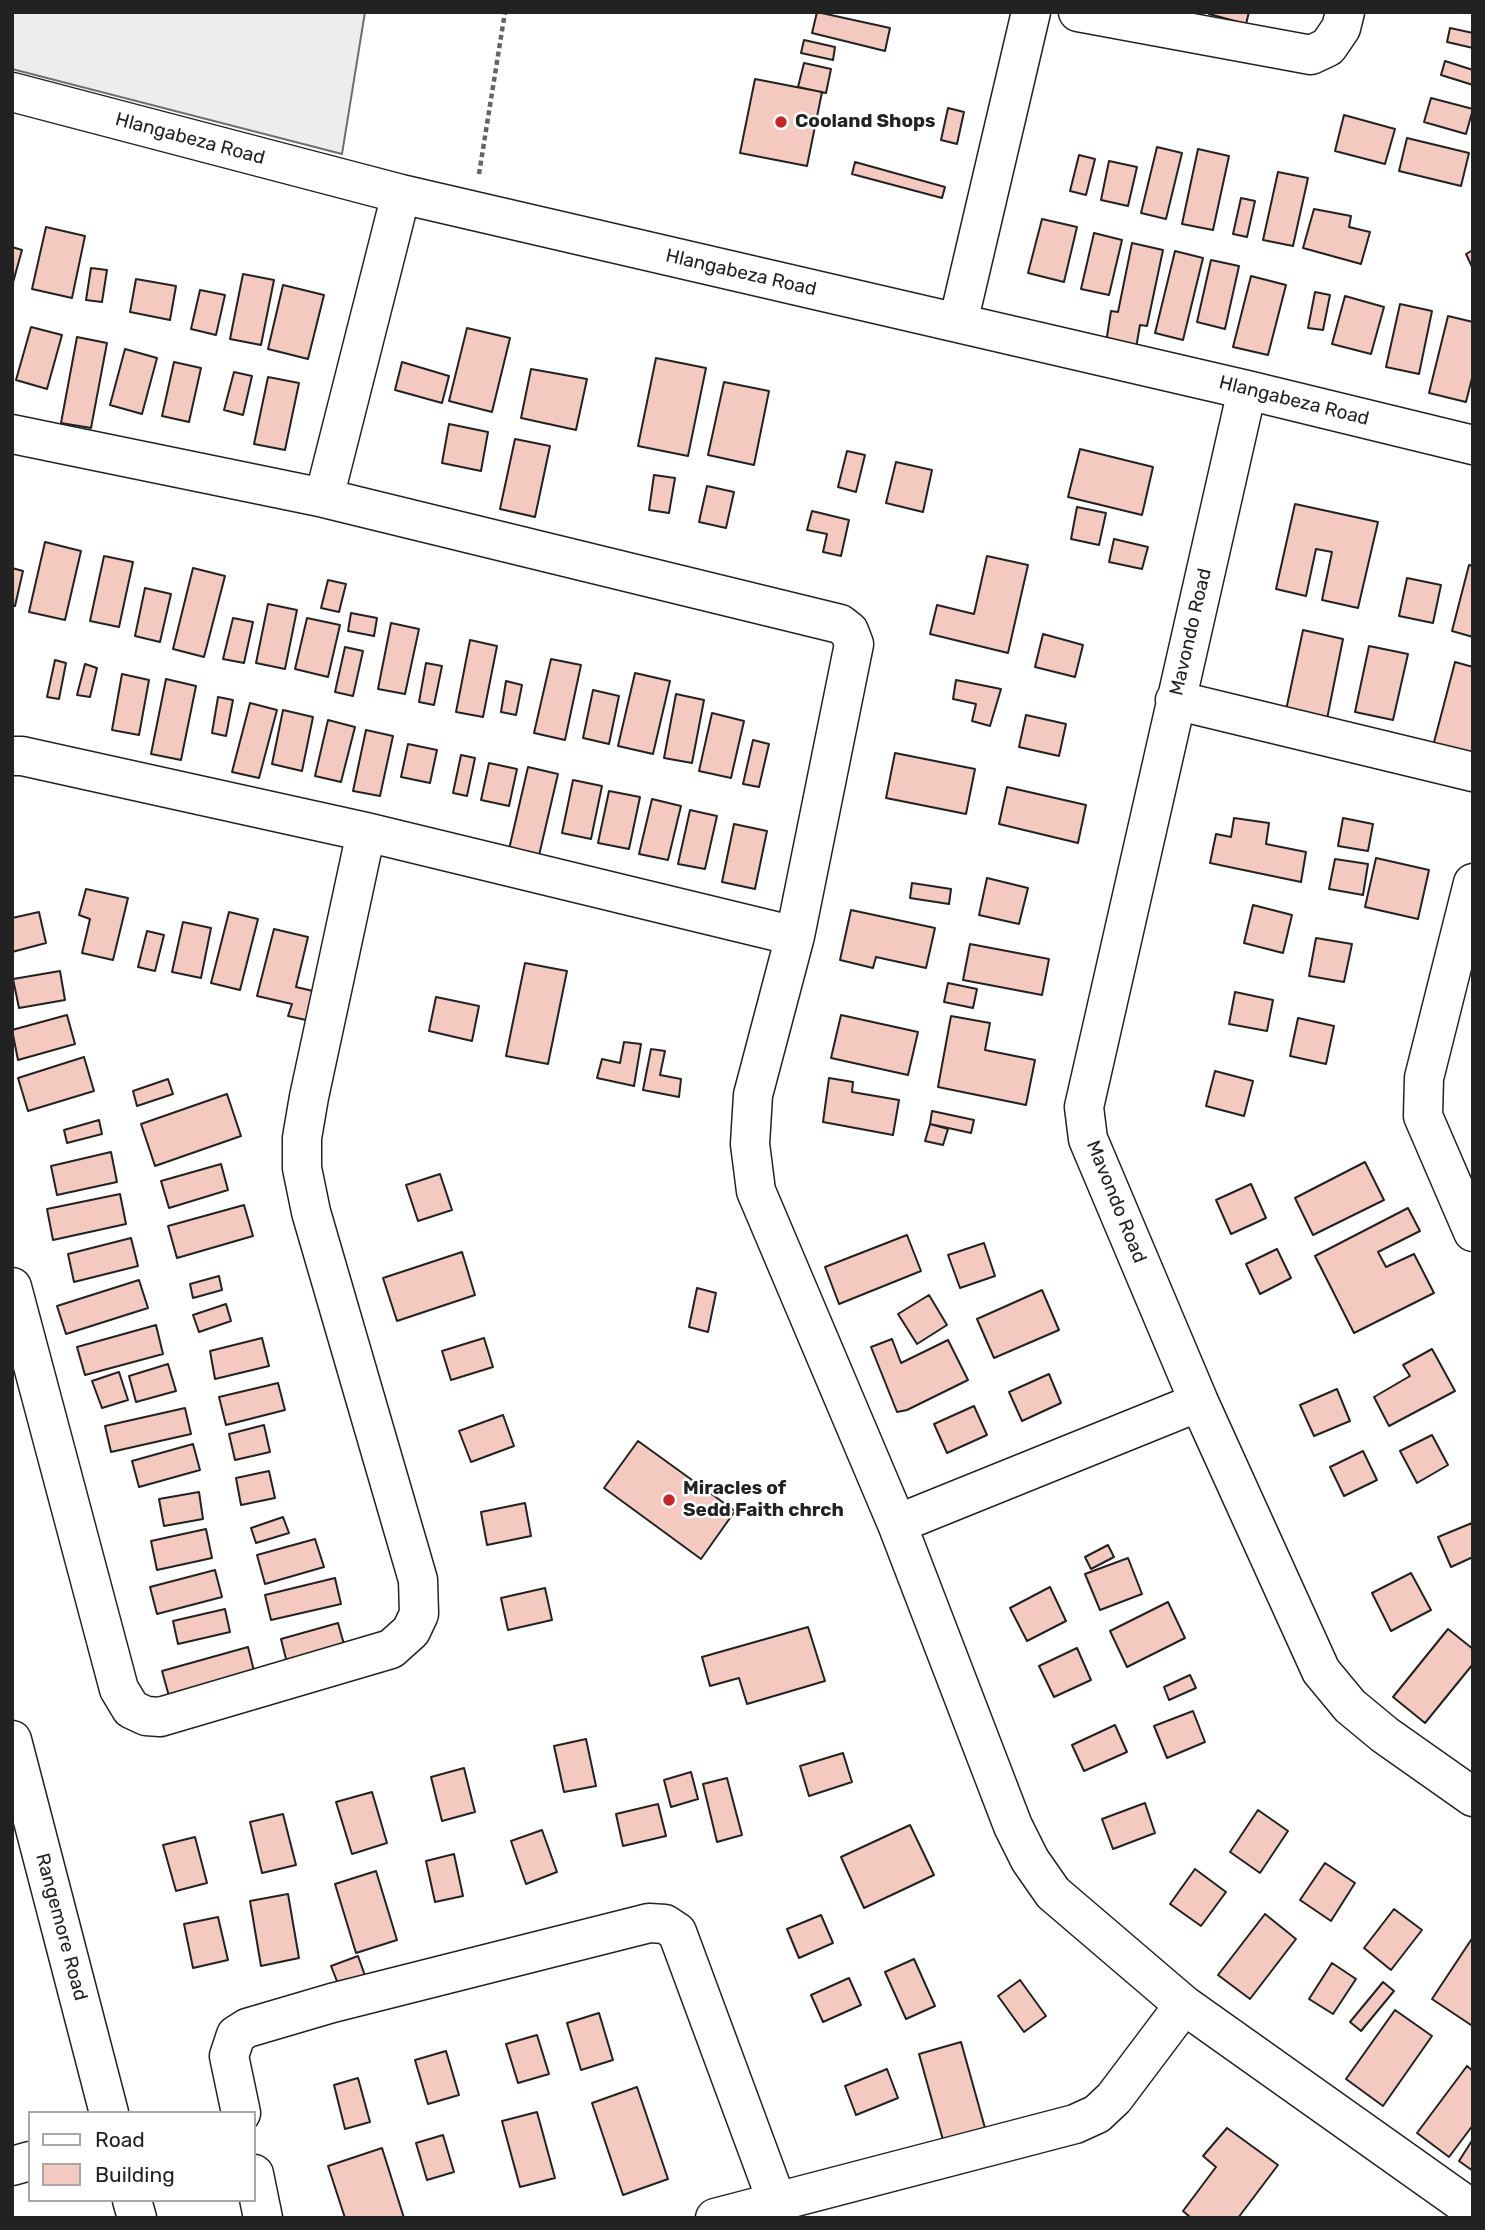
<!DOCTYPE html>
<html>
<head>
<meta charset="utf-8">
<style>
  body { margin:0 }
  #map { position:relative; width:1485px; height:2230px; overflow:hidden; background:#fff; font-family:Rubik,sans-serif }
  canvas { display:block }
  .frame { position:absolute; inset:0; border:14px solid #222; pointer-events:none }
  .legend { position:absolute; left:28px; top:2111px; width:228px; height:91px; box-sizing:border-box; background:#fff; border:2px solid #a7a7a7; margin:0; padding:9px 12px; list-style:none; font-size:21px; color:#222 }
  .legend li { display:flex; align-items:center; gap:14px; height:35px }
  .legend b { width:35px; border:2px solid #a7a7a7 }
</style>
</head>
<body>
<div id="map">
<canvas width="1485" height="2230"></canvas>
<div class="frame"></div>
<ul class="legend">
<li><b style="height:9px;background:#fff"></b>Road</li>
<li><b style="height:19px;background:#f3c9c0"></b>Building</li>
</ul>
</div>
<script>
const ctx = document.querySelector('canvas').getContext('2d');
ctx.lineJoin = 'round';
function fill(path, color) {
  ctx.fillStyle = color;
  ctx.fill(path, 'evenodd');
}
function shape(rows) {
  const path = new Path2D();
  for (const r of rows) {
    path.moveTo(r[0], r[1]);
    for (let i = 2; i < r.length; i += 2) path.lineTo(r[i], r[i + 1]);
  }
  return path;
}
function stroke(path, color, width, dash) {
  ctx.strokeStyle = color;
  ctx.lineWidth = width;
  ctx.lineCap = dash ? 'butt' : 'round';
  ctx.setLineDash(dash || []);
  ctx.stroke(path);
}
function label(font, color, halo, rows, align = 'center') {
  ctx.font = font + ' Rubik,sans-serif';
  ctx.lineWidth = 5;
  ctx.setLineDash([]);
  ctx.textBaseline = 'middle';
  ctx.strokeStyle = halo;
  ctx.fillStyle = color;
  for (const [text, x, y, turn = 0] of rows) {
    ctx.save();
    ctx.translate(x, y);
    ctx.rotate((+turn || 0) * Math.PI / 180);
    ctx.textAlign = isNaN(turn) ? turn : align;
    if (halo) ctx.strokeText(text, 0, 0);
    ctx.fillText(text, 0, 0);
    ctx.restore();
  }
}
const parking = shape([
  [12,12,365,12,342,154,12,69,12,12]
]);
const building = shape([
  [817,12,890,28,885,51,812,33,817,12],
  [1210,12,1249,12,1246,24,1209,14,1210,12],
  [1450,28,1473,33,1473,48,1447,42,1450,28],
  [804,40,835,47,833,60,801,53,804,40],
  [1445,61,1473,70,1473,85,1441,75,1445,61],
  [804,63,831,69,826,93,798,87,804,63],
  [755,79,822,92,807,166,740,153,755,79],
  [1431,98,1473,109,1466,134,1424,122,1431,98],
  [948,108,964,112,957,144,941,140,948,108],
  [1344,115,1395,129,1385,164,1335,151,1344,115],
  [1407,138,1469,153,1461,186,1399,171,1407,138],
  [1157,147,1182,153,1166,219,1141,213,1157,147],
  [1198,149,1229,156,1213,230,1182,224,1198,149],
  [1079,155,1095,159,1086,195,1070,191,1079,155],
  [1109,161,1137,167,1128,206,1101,200,1109,161],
  [855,162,945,187,942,198,852,174,855,162],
  [1278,172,1308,178,1293,246,1263,240,1278,172],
  [1241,198,1255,201,1247,237,1233,234,1241,198],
  [1314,209,1351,216,1349,227,1370,232,1361,264,1303,248,1314,209],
  [1042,219,1077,227,1064,282,1028,273,1042,219],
  [46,227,85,236,72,298,32,289,46,227],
  [1094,233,1122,240,1109,295,1081,289,1094,233],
  [1132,243,1163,250,1147,326,1140,325,1136,348,1106,343,1111,311,1118,312,1132,243],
  [12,247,22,250,12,286,12,247],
  [1473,250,1473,269,1466,254,1473,250],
  [1175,251,1203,258,1183,340,1155,333,1175,251],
  [1211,260,1239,266,1225,329,1197,322,1211,260],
  [91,268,107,270,102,302,86,300,91,268],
  [243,274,274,280,261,345,230,339,243,274],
  [1251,276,1286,285,1268,355,1233,347,1251,276],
  [136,279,176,286,170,320,130,312,136,279],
  [283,285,324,295,308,359,268,349,283,285],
  [200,290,225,295,216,335,191,329,200,290],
  [1315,292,1330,295,1323,330,1308,328,1315,292],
  [1345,296,1384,307,1371,354,1332,344,1345,296],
  [1400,304,1432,311,1419,374,1386,367,1400,304],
  [1448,316,1473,322,1473,374,1466,402,1429,393,1448,316],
  [31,327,62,335,47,389,16,380,31,327],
  [467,328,510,338,492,412,449,401,467,328],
  [77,337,107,343,91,428,61,423,77,337],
  [125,349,157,358,142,414,110,405,125,349],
  [656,358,706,368,688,456,638,446,656,358],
  [174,362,201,368,189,422,162,416,174,362],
  [402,362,449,376,442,403,395,390,402,362],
  [531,369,587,379,576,430,521,418,531,369],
  [234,372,252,376,243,415,224,410,234,372],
  [268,377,299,383,285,450,254,444,268,377],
  [724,382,769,391,754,465,708,455,724,382],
  [449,424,488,432,481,471,442,463,449,424],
  [515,439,550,446,535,517,500,509,515,439],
  [1080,449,1153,467,1142,515,1068,497,1080,449],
  [847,451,865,455,856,492,838,487,847,451],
  [896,462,932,470,923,512,886,503,896,462],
  [654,475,675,478,669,513,649,510,654,475],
  [707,486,734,492,726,528,699,522,707,486],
  [1295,504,1378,522,1358,608,1322,600,1332,552,1316,549,1306,596,1276,589,1295,504],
  [1077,507,1106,513,1099,545,1071,539,1077,507],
  [812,511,849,520,841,556,823,552,827,534,807,530,812,511],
  [1114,539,1148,547,1142,569,1109,562,1114,539],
  [45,542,81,551,65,620,29,612,45,542],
  [104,556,133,562,119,627,90,621,104,556],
  [987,556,1028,565,1008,653,930,634,937,605,974,614,987,556],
  [1469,565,1473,566,1473,637,1452,631,1469,565],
  [12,568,23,571,15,606,12,606,12,568],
  [193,568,225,576,204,657,173,649,193,568],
  [1407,578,1441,585,1433,623,1399,616,1407,578],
  [328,580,346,584,339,612,321,608,328,580],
  [145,588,171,594,160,642,135,636,145,588],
  [268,604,297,610,285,669,256,663,268,604],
  [351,613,377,618,374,636,348,631,351,613],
  [233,618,253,622,244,663,223,659,233,618],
  [307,618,340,625,328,677,295,669,307,618],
  [391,623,419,629,405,694,378,689,391,623],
  [1303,630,1343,639,1326,724,1285,715,1303,630],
  [1043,634,1083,645,1075,677,1035,667,1043,634],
  [470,640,497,646,483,717,456,712,470,640],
  [1369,646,1408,654,1393,720,1355,712,1369,646],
  [345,647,363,651,353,696,335,692,345,647],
  [551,659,581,665,565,740,534,733,551,659],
  [55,660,66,663,59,699,47,697,55,660],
  [1455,662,1473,667,1473,758,1432,750,1455,662],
  [426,663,442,666,434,705,419,702,426,663],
  [85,664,97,668,90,697,77,695,85,664],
  [635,673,670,681,653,754,618,746,635,673],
  [122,674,149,680,139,735,112,730,122,674],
  [166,679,196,686,181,760,151,754,166,679],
  [956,680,1001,689,990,726,972,721,976,704,953,699,956,680],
  [506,681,522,685,516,715,501,712,506,681],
  [593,690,619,696,609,744,583,738,593,690],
  [676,694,704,700,692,763,664,758,676,694],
  [218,697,233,700,226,736,212,733,218,697],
  [250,703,277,710,259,778,232,772,250,703],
  [283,710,313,717,302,771,272,764,283,710],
  [712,713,744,721,731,778,699,771,712,713],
  [1026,715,1066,724,1059,756,1019,747,1026,715],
  [328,720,355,727,341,782,315,776,328,720],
  [366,730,393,736,380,796,353,791,366,730],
  [753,740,769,744,759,787,743,784,753,740],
  [408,744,437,750,430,783,401,777,408,744],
  [895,753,975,769,966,814,886,798,895,753],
  [461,755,475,758,467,796,453,793,461,755],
  [489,763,517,769,509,806,481,800,489,763],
  [528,767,558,774,537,864,507,858,528,767],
  [573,780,602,786,591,839,562,833,573,780],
  [1007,787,1086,805,1078,843,999,824,1007,787],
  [609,791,640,797,629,849,598,843,609,791],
  [652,799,681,806,668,860,639,854,652,799],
  [690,810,717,816,705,869,678,864,690,810],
  [1234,818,1269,823,1266,844,1306,852,1301,882,1210,863,1216,834,1231,837,1234,818],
  [1343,818,1373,824,1368,851,1338,846,1343,818],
  [734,824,767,831,755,889,722,882,734,824],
  [1376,858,1429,870,1418,919,1365,907,1376,858],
  [1335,859,1368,864,1363,895,1329,889,1335,859],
  [987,878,1028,888,1019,924,979,915,987,878],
  [912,883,951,889,949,904,910,898,912,883],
  [86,889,128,898,113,960,82,953,90,919,79,915,86,889],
  [1253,905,1292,915,1283,953,1244,943,1253,905],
  [851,910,935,928,926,968,876,957,873,968,840,960,851,910],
  [39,912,46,943,12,952,12,918,39,912],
  [229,912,258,919,240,990,211,983,229,912],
  [183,922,211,928,201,978,172,972,183,922],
  [274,929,308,937,296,987,313,991,306,1020,288,1016,292,1004,257,996,274,929],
  [147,931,164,935,155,971,138,967,147,931],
  [1316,938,1352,944,1344,982,1309,976,1316,938],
  [970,944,1049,959,1042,995,963,980,970,944],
  [525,963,567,971,548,1064,506,1056,525,963],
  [60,971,65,1000,19,1008,13,979,60,971],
  [948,983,977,989,973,1008,944,1002,948,983],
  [1235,992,1273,1000,1267,1031,1229,1024,1235,992],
  [436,997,479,1006,472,1041,429,1031,436,997],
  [67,1015,75,1044,18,1060,12,1030,67,1015],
  [841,1015,918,1032,908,1075,831,1058,841,1015],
  [951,1016,990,1023,985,1050,1035,1060,1026,1105,938,1087,951,1016],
  [1298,1018,1334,1026,1326,1064,1290,1056,1298,1018],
  [624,1042,641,1044,634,1086,597,1078,602,1059,620,1063,624,1042],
  [651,1049,665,1051,660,1075,681,1079,679,1097,643,1090,651,1049],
  [84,1057,94,1091,28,1111,18,1078,84,1057],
  [1215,1071,1253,1081,1244,1116,1206,1106,1215,1071],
  [829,1078,853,1082,852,1092,899,1100,893,1135,823,1122,829,1078],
  [168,1079,173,1094,137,1106,133,1091,168,1079],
  [227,1094,241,1136,155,1166,141,1124,227,1094],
  [932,1111,974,1120,971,1133,930,1124,932,1111],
  [99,1120,102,1134,67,1143,64,1130,99,1120],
  [930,1124,948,1129,943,1145,925,1141,930,1124],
  [111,1152,117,1182,57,1195,51,1166,111,1152],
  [1365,1162,1384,1200,1313,1235,1295,1198,1365,1162],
  [221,1164,228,1190,169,1208,161,1181,221,1164],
  [440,1174,452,1210,418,1221,406,1185,440,1174],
  [1251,1184,1266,1218,1231,1234,1216,1200,1251,1184],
  [120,1194,126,1224,53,1240,47,1209,120,1194],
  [244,1205,253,1236,177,1258,168,1226,244,1205],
  [1408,1208,1420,1231,1378,1252,1386,1267,1414,1254,1434,1293,1354,1333,1315,1256,1408,1208],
  [907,1235,921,1271,839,1304,825,1267,907,1235],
  [131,1238,138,1266,74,1282,68,1254,131,1238],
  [984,1243,995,1276,960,1288,948,1255,984,1243],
  [1277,1249,1291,1278,1260,1294,1246,1264,1277,1249],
  [462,1252,475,1295,397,1321,383,1278,462,1252],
  [219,1276,222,1290,193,1298,190,1284,219,1276],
  [139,1280,148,1308,66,1334,57,1306,139,1280],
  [697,1288,716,1293,708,1332,689,1327,697,1288],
  [1042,1290,1059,1330,994,1358,977,1319,1042,1290],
  [929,1295,947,1325,917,1344,898,1314,929,1295],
  [226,1304,231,1321,199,1332,193,1315,226,1304],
  [156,1325,163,1354,85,1375,77,1347,156,1325],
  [262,1338,269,1366,215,1379,210,1351,262,1338],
  [484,1338,493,1367,451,1380,442,1351,484,1338],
  [892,1339,901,1363,948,1340,968,1380,907,1410,897,1412,871,1347,892,1339],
  [1432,1349,1455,1391,1389,1426,1374,1397,1410,1376,1403,1365,1432,1349],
  [168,1364,176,1391,136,1402,129,1376,168,1364],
  [119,1372,128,1400,102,1408,92,1381,119,1372],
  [1049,1374,1061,1403,1022,1421,1009,1392,1049,1374],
  [278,1383,285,1410,226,1425,219,1397,278,1383],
  [1337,1389,1350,1421,1314,1436,1300,1405,1337,1389],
  [974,1406,987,1435,947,1453,934,1424,974,1406],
  [185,1408,191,1434,111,1452,105,1426,185,1408],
  [503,1415,514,1446,471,1462,459,1431,503,1415],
  [264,1425,270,1452,235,1460,229,1434,264,1425],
  [1432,1435,1448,1465,1417,1483,1400,1451,1432,1435],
  [638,1441,735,1511,701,1559,604,1488,638,1441],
  [193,1444,200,1470,139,1487,132,1461,193,1444],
  [1363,1451,1377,1480,1344,1496,1330,1467,1363,1451],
  [269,1471,275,1498,241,1505,236,1478,269,1471],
  [199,1492,203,1519,164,1526,159,1499,199,1492],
  [525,1503,531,1536,487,1545,481,1512,525,1503],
  [283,1517,289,1533,256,1543,251,1528,283,1517],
  [1472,1523,1473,1557,1451,1567,1438,1537,1472,1523],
  [206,1529,212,1558,157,1570,151,1541,206,1529],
  [315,1539,324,1567,265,1584,257,1555,315,1539],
  [1108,1545,1114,1557,1091,1569,1085,1557,1108,1545],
  [1128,1558,1142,1594,1100,1610,1085,1574,1128,1558],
  [215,1570,222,1597,157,1614,150,1587,215,1570],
  [1411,1573,1431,1610,1391,1631,1372,1593,1411,1573],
  [335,1578,341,1604,271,1620,265,1595,335,1578],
  [1050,1587,1066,1621,1027,1641,1010,1608,1050,1587],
  [545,1588,552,1620,508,1630,501,1598,545,1588],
  [1168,1602,1185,1638,1127,1667,1110,1631,1168,1602],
  [225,1609,230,1632,178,1644,173,1621,225,1609],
  [338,1623,347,1655,289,1671,281,1639,338,1623],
  [808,1627,825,1681,747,1704,739,1678,710,1686,702,1657,808,1627],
  [1448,1629,1473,1649,1473,1664,1425,1723,1393,1697,1448,1629],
  [248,1647,257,1683,172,1707,162,1671,248,1647],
  [1077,1648,1091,1680,1054,1697,1039,1666,1077,1648],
  [1190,1675,1196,1688,1169,1700,1164,1687,1190,1675],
  [1193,1711,1205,1742,1167,1758,1154,1726,1193,1711],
  [1115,1725,1127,1752,1084,1771,1072,1745,1115,1725],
  [586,1739,596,1786,564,1792,554,1746,586,1739],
  [843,1753,852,1782,809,1796,800,1766,843,1753],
  [464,1768,475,1812,442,1821,431,1777,464,1768],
  [691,1772,698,1799,671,1807,664,1780,691,1772],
  [727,1778,742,1835,717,1842,703,1784,727,1778],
  [372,1792,387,1843,352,1854,336,1802,372,1792],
  [1145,1803,1155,1833,1113,1849,1102,1819,1145,1803],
  [658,1804,666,1836,623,1846,616,1814,658,1804],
  [1258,1810,1288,1831,1260,1873,1230,1852,1258,1810],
  [283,1814,296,1865,262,1873,250,1822,283,1814],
  [910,1825,934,1875,864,1908,841,1857,910,1825],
  [542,1830,557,1872,526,1884,511,1841,542,1830],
  [195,1837,207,1883,176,1891,163,1845,195,1837],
  [454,1854,463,1896,435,1902,426,1861,454,1854],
  [1325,1863,1355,1883,1331,1921,1300,1900,1325,1863],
  [1195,1869,1226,1892,1201,1926,1170,1904,1195,1869],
  [376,1871,397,1940,356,1953,335,1884,376,1871],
  [288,1894,299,1958,261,1966,250,1901,288,1894],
  [1394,1909,1422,1930,1391,1970,1364,1948,1394,1909],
  [1265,1914,1296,1939,1250,1999,1218,1975,1265,1914],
  [821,1915,833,1943,799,1958,787,1929,821,1915],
  [218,1917,228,1960,193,1968,184,1924,218,1917],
  [1473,1937,1473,2023,1471,2025,1432,1999,1473,1937],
  [358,1956,368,1984,342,1994,331,1966,358,1956],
  [914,1959,935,2006,906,2019,885,1972,914,1959],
  [1332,1963,1356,1979,1333,2014,1309,1999,1332,1963],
  [849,1978,861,2005,823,2022,811,1995,849,1978],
  [1020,1980,1046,2016,1024,2032,998,1996,1020,1980],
  [1383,1982,1394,1991,1361,2031,1350,2022,1383,1982],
  [1395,2010,1432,2036,1383,2106,1346,2079,1395,2010],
  [599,2013,613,2060,581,2070,567,2023,599,2013],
  [537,2035,549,2074,518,2083,506,2044,537,2035],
  [961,2042,985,2128,943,2140,919,2054,961,2042],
  [446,2051,459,2095,428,2104,415,2060,446,2051],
  [1467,2066,1473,2071,1473,2125,1449,2157,1417,2133,1467,2066],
  [887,2069,898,2098,856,2115,845,2086,887,2069],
  [358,2078,370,2122,345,2129,334,2085,358,2078],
  [637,2087,668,2179,623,2195,592,2103,637,2087],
  [537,2112,555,2178,520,2187,502,2121,537,2112],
  [1227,2128,1278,2165,1238,2218,1191,2218,1183,2211,1216,2167,1203,2156,1227,2128],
  [443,2135,454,2172,427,2180,416,2143,443,2135],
  [1473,2139,1473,2171,1459,2161,1473,2139],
  [382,2148,404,2218,345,2218,328,2166,382,2148]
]);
const path = shape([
  [479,174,505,12]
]);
const minor = shape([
  [1078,12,1311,55,1328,47,1341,28,1345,12],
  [12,92,401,194,1247,390,1473,445],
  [958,323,1031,12],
  [1247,390,1084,1107,1088,1139,1199,1402,1321,1671,1350,1706,1385,1735,1473,1797],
  [12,434,324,498,840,624,849,631,854,644,795,936,753,1095,750,1144,756,1191,897,1524,1013,1826,1030,1860,1053,1893,1184,2005,1473,2210],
  [324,498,401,194],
  [1175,700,1473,772],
  [12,756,22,756,366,832,795,936],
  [1473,883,1424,1078,1423,1116,1473,1232],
  [12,1287,119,1689,131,1709,146,1716,160,1717,391,1649,411,1631,419,1614,418,1580,311,1212,302,1168,302,1138,309,1097,366,832],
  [897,1524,1199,1402],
  [12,1740,109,2113],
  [241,2113,229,2056,236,2035,247,2028,332,2003,649,1923,665,1924,677,1932,777,2202],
  [12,2166,30,2161],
  [254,2174,263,2218],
  [132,2200,137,2218],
  [715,2218,1075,2124,1097,2114,1114,2098,1184,2005]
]);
const markers = [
  [781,122,7,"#c62828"],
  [669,1500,7,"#c62828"]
];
const poiNames = [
  ["Cooland Shops",795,122],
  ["Miracles of",683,1489],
  ["Sedd Faith chrch",683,1511]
];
const streetNames = [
  ["Hlangabeza Road",190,139,15],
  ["Hlangabeza Road",741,273,13],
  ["Hlangabeza Road",1294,401,14],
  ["Mavondo Road",1191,632,-77],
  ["Mavondo Road",1116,1202,68],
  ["Rangemore Road",61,1927,75]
];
fill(parking, '#ededed');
stroke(parking, '#6f6f6f', 2);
fill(building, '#f3c9c0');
stroke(building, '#222', 2);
stroke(minor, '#222', 41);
stroke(path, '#646464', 4.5, [5, 3.5]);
stroke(minor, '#fff', 38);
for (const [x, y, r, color] of markers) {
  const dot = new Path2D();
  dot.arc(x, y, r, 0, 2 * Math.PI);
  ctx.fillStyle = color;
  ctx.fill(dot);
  stroke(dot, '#fff', 2.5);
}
label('bold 19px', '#222', '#fff', poiNames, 'left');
label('19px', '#222', '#fff', streetNames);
</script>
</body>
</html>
